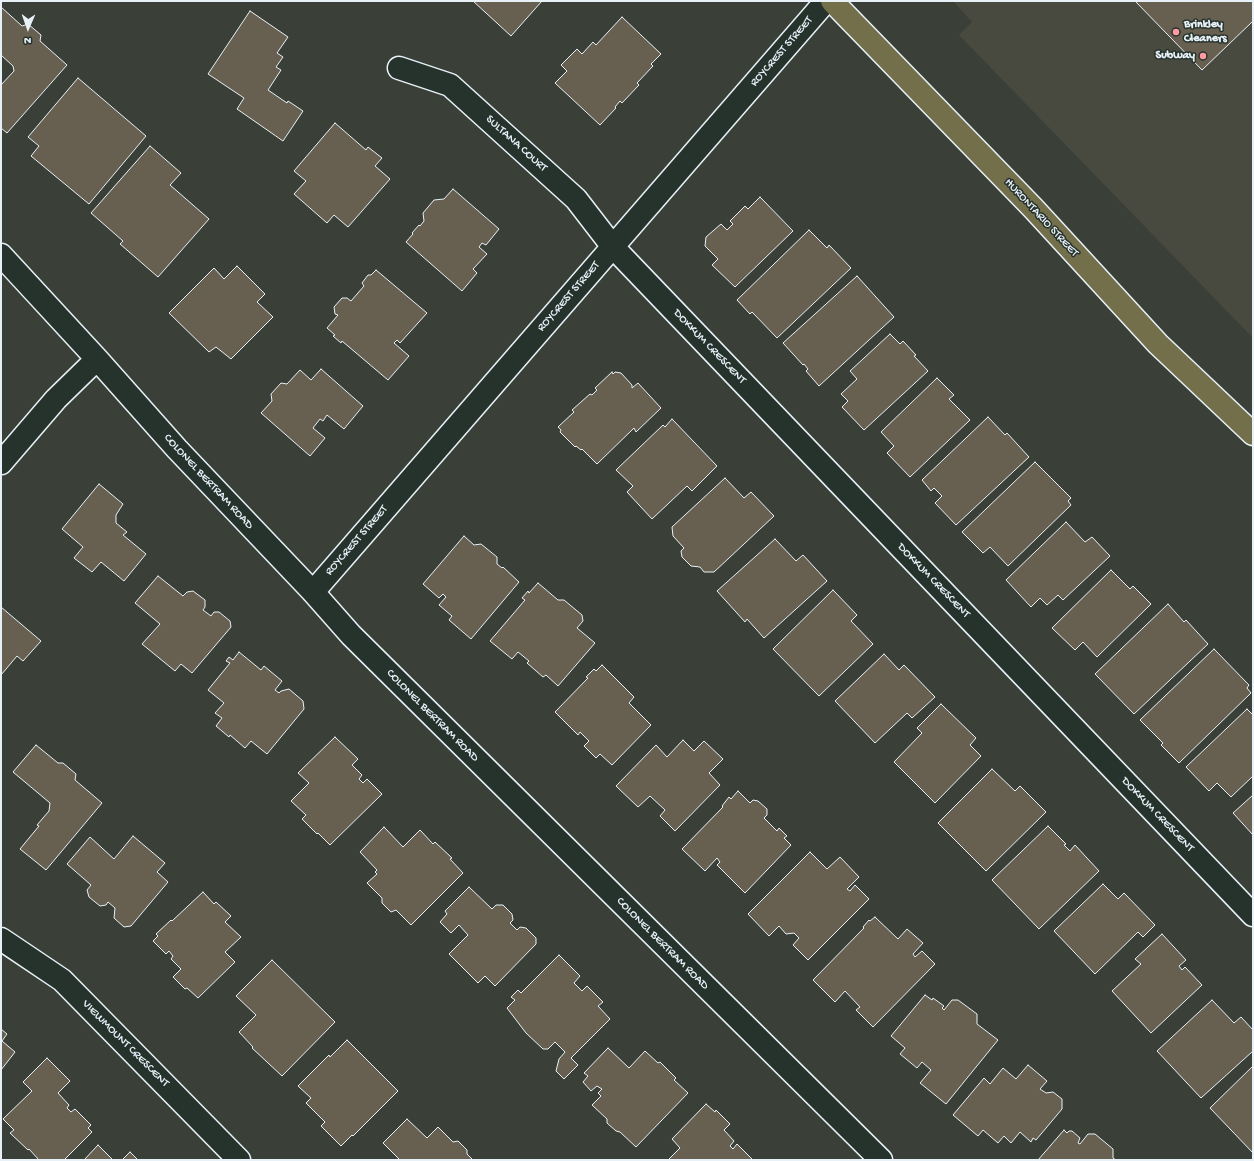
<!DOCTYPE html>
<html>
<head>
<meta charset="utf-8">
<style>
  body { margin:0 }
  #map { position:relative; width:1254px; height:1161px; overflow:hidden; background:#3a4038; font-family:"Gochi Hand",sans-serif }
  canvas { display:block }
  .frame { position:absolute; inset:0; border:2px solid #e8f1f8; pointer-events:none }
  .north { position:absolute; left:8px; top:8px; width:40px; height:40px; -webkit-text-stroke:3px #26332d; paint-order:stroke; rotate:182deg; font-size:11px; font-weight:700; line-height:16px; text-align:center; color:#e8f1f8 }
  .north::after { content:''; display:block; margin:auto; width:14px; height:18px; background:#e8f1f8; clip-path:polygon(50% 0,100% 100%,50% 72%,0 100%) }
</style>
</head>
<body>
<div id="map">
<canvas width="1254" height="1161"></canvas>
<div class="frame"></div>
<div class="north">N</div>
</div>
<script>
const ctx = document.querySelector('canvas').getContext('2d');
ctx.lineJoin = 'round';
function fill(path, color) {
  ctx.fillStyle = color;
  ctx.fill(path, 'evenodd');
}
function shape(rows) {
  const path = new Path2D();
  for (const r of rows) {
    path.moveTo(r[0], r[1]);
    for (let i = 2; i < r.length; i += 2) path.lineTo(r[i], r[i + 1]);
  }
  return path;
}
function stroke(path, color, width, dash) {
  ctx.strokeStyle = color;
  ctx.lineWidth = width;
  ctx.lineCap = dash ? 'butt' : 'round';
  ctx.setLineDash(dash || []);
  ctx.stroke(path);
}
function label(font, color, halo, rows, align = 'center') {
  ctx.font = font + ' "Gochi Hand",sans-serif';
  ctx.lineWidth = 3;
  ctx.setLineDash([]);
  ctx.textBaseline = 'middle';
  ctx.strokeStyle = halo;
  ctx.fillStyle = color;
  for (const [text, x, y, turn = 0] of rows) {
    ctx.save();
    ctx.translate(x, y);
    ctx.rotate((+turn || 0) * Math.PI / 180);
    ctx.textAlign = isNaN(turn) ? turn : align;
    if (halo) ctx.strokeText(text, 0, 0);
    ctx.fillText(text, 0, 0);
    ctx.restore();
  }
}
const built = shape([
  [953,1,1253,1,1253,338,959,35,972,22]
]);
const building = shape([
  [473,1,542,1,511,36,473,1],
  [1135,1,1253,1,1253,21,1202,70,1135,1],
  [1,7,22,26,28,24,41,35,40,41,67,65,7,133,1,128,1,85,14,71,13,66,1,55,1,7],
  [250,11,288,37,277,53,283,57,276,67,281,70,268,90,287,103,288,101,303,111,283,141,237,109,244,98,208,74,250,11],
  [622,17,661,54,651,64,653,66,637,83,639,85,622,103,620,101,615,107,616,108,600,125,555,83,567,71,561,65,577,49,582,54,593,42,596,45,622,17],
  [78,78,146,136,89,204,31,156,39,146,28,137,78,78],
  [335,123,366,150,368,147,382,158,375,166,390,179,348,227,334,215,327,223,294,194,306,181,294,171,335,123],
  [150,146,181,173,170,185,209,219,158,277,120,244,123,241,91,213,150,146],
  [453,189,499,229,486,245,482,243,479,247,487,254,473,269,477,273,462,291,406,242,413,234,412,233,419,225,420,226,424,221,423,213,434,200,444,199,453,189],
  [760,197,793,231,735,287,712,265,718,259,705,246,706,237,721,224,727,230,733,224,730,221,745,206,748,209,760,197],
  [809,230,827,248,829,245,851,268,777,338,752,312,750,314,737,300,809,230],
  [237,266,265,294,257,302,273,317,231,359,216,347,209,352,169,313,214,268,224,279,237,266],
  [376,270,427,313,400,343,397,340,394,343,409,356,388,380,342,341,341,343,333,336,335,335,327,328,338,315,335,314,334,307,342,298,347,298,351,301,364,286,362,283,368,275,371,275,376,270],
  [857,276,894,317,819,386,806,371,808,369,804,364,803,365,783,343,857,276],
  [890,334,900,344,903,341,916,355,914,356,928,371,864,430,842,407,848,401,841,394,857,379,850,371,890,334],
  [321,369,363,406,344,429,327,415,323,421,320,419,313,428,325,438,310,456,261,413,272,401,271,394,281,383,287,384,300,370,311,380,321,369],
  [612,372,613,374,615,372,621,373,632,385,632,388,638,383,661,408,636,432,634,428,597,464,582,449,581,450,576,446,575,447,560,432,561,430,558,427,574,412,572,410,590,394,592,395,597,390,595,388,612,372],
  [937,378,954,395,949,399,970,420,910,477,887,453,894,446,881,432,937,378],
  [988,417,1005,435,1007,433,1029,457,956,525,935,503,942,496,934,488,931,491,922,480,988,417],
  [672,419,717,466,692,491,687,486,652,519,627,492,633,486,616,470,662,426,663,425,665,427,672,419],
  [1035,462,1071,498,1068,501,1071,505,1008,566,990,547,983,553,962,532,1035,462],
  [725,478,744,498,751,492,774,516,714,572,704,572,700,567,691,566,682,557,681,551,684,548,673,536,672,527,725,478],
  [99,484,123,504,116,515,116,523,127,532,123,535,146,554,124,581,101,562,92,572,74,558,83,547,62,529,99,484],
  [1066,522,1085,542,1092,537,1110,556,1063,600,1058,595,1047,605,1040,598,1031,607,1006,580,1066,522],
  [464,536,474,545,481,544,497,557,497,564,502,568,503,567,519,582,471,639,449,620,452,616,439,605,446,597,443,594,439,598,423,584,464,536],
  [775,539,796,561,803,555,827,581,764,638,747,619,745,622,717,591,775,539],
  [1111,570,1130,589,1133,586,1151,604,1097,657,1083,642,1075,650,1052,628,1111,570],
  [158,576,183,596,187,592,193,591,205,600,205,607,203,610,211,616,214,612,219,612,230,621,231,627,192,673,181,664,175,671,142,644,160,624,135,603,158,576],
  [538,583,558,600,564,600,582,615,583,621,577,628,595,643,558,686,546,675,543,677,527,663,529,661,518,652,512,659,490,641,525,600,522,598,528,591,529,593,538,583],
  [833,590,857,615,851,621,873,644,819,696,773,649,833,590],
  [1168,604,1184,622,1186,620,1208,644,1134,714,1095,674,1168,604],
  [1,607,41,641,23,661,17,656,1,675,1,607],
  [1214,649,1249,685,1247,688,1251,693,1179,763,1161,745,1163,743,1140,720,1214,649],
  [239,652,261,670,264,666,282,681,275,690,279,693,281,691,289,689,303,701,304,709,267,754,251,741,245,748,230,735,229,737,216,726,222,718,215,713,224,703,208,690,230,663,226,661,229,657,233,660,239,652],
  [884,654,899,670,904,665,935,697,912,718,907,713,875,743,835,701,884,654],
  [602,665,634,697,629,703,651,725,612,765,600,754,596,758,584,746,589,741,580,732,578,735,555,712,588,678,586,677,594,669,596,671,602,665],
  [941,704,976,738,970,745,981,756,935,803,894,762,922,733,917,728,941,704],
  [1247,709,1253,715,1253,776,1231,797,1217,783,1209,791,1186,767,1247,709],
  [335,737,358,759,352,765,362,775,359,779,363,783,367,779,382,794,330,845,318,833,317,834,302,819,306,815,291,801,309,783,298,773,335,737],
  [683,740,694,751,704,741,723,759,709,773,720,785,675,831,660,816,665,810,650,796,638,807,616,786,656,745,667,757,683,740],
  [36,745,58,763,63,763,76,774,75,780,102,803,46,870,20,849,39,826,37,825,49,811,50,803,13,772,36,745],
  [992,769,1015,791,1020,786,1046,812,986,871,938,823,992,769],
  [738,791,750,803,753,800,758,801,767,809,767,815,764,818,777,831,779,828,787,836,784,838,791,845,745,893,717,865,720,862,717,858,705,871,682,849,723,807,722,806,729,797,731,799,738,791],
  [1253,795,1253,835,1233,813,1253,795],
  [1048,826,1066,844,1064,845,1070,851,1075,845,1099,871,1039,929,992,880,1048,826],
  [384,827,403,847,420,830,433,844,435,842,452,858,450,859,463,873,411,925,396,910,391,912,382,903,382,898,367,883,377,874,375,872,377,870,360,852,384,827],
  [133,836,165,863,157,872,168,882,131,926,124,927,114,918,115,908,108,902,106,905,100,906,89,897,87,890,91,885,67,864,90,837,114,859,133,836],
  [810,852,827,869,840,857,859,877,847,889,850,891,855,885,869,899,808,960,793,945,799,938,794,933,786,934,779,926,769,936,748,914,810,852],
  [1103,884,1118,899,1124,893,1155,925,1143,937,1138,932,1095,974,1054,931,1103,884],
  [469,887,492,909,496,905,503,905,512,914,513,920,510,923,517,930,520,927,526,928,536,938,536,944,495,986,485,976,478,983,449,954,468,935,459,925,451,933,440,922,447,914,445,911,469,887],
  [203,892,214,904,216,902,231,916,225,922,241,937,225,952,235,962,198,998,187,988,185,989,173,977,181,969,171,959,173,956,169,951,166,954,153,941,158,936,156,934,171,920,172,921,203,892],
  [875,917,898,939,907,929,923,943,913,954,915,957,922,951,935,964,873,1027,856,1010,860,1007,845,991,835,1002,813,980,864,928,863,927,869,920,870,921,875,917],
  [1162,934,1186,960,1179,966,1182,970,1185,967,1202,985,1151,1033,1112,991,1141,964,1135,959,1162,934],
  [559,955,580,976,574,983,582,991,587,986,603,1002,598,1006,610,1019,571,1058,578,1065,564,1079,556,1071,559,1059,565,1052,555,1042,548,1049,543,1049,526,1033,507,1008,515,1000,511,997,518,990,521,993,559,955],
  [272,960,335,1022,282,1076,252,1048,253,1047,239,1032,256,1015,236,996,272,960],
  [925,995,932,1000,933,998,944,1006,942,1008,944,1010,952,1000,958,1000,977,1014,977,1024,998,1040,946,1104,920,1083,931,1070,922,1062,917,1068,900,1054,905,1048,891,1036,925,995],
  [1212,1000,1234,1023,1241,1017,1253,1030,1253,1051,1201,1098,1157,1051,1212,1000],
  [1,1029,7,1034,2,1041,15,1052,1,1070,1,1029],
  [347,1040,398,1091,353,1136,352,1135,341,1146,321,1126,325,1122,306,1103,311,1098,298,1086,329,1055,330,1057,347,1040],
  [608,1048,629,1068,645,1051,658,1063,660,1062,676,1078,674,1080,688,1093,636,1147,620,1132,616,1131,607,1123,607,1119,592,1105,601,1096,598,1093,602,1089,597,1086,591,1091,583,1082,588,1076,584,1073,608,1048],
  [47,1058,70,1081,58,1093,69,1105,67,1108,71,1112,75,1109,91,1125,88,1128,92,1132,64,1160,39,1160,29,1149,28,1150,10,1133,14,1130,3,1119,32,1091,23,1082,47,1058],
  [1028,1065,1047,1081,1040,1089,1046,1093,1053,1092,1062,1099,1062,1109,1036,1140,1033,1138,1031,1142,1020,1132,1011,1143,1004,1136,998,1143,983,1130,978,1136,953,1115,984,1078,990,1084,1003,1068,1016,1079,1028,1065],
  [1253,1066,1253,1153,1210,1108,1253,1066],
  [706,1104,715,1112,716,1110,730,1124,724,1130,734,1141,730,1146,733,1149,737,1144,753,1160,668,1160,680,1148,672,1139,706,1104],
  [407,1119,427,1138,438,1127,453,1142,458,1141,467,1150,467,1154,473,1160,400,1160,383,1143,407,1119],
  [1064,1130,1067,1133,1069,1131,1072,1131,1080,1138,1078,1143,1080,1144,1088,1134,1095,1134,1113,1149,1113,1158,1116,1160,1038,1160,1064,1130],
  [98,1145,113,1160,84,1160,98,1145],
  [130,1152,138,1160,122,1160,130,1152]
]);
const minor = shape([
  [399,68,450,85,576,199,613,247,1253,915],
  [1,255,97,359,177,449,313,592,351,635,881,1160],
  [1,463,56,399,97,359],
  [313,592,826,1],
  [1,939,62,980,239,1160]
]);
const major = shape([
  [832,1,1033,208,1158,344,1253,434]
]);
const markers = [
  [1176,32,4,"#ff9aa2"],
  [1203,56,4,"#ff9aa2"]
];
const poiNames = [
  ["Brinkley",1184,25],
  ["Cleaners",1184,39],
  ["Subway",1195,56,"right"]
];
const streetNames = [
  ["ROYCREST STREET",782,52,-49],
  ["SULTANA COURT",516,144,42],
  ["HURONTARIO STREET",1041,218,47],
  ["ROYCREST STREET",569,297,-49],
  ["DOKKUM CRESCENT",709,347,46],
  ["COLONEL BERTRAM ROAD",208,482,47],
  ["ROYCREST STREET",357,541,-49],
  ["DOKKUM CRESCENT",933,581,46],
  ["COLONEL BERTRAM ROAD",432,716,45],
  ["DOKKUM CRESCENT",1157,815,46],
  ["COLONEL BERTRAM ROAD",662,944,45],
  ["VIEWMOUNT CRESCENT",125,1044,45]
];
fill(built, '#484a3f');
fill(building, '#676050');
stroke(building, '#e8f1f8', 1);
stroke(minor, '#e8f1f8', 25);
stroke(major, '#e8f1f8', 25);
stroke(minor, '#26332d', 22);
stroke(major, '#726f4a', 22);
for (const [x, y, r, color] of markers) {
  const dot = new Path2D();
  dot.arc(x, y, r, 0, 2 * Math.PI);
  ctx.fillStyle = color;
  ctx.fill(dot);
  stroke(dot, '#26332d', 1.5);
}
label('bold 12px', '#e8f1f8', '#26332d', poiNames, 'left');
label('12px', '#e8f1f8', '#26332d', streetNames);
</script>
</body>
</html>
